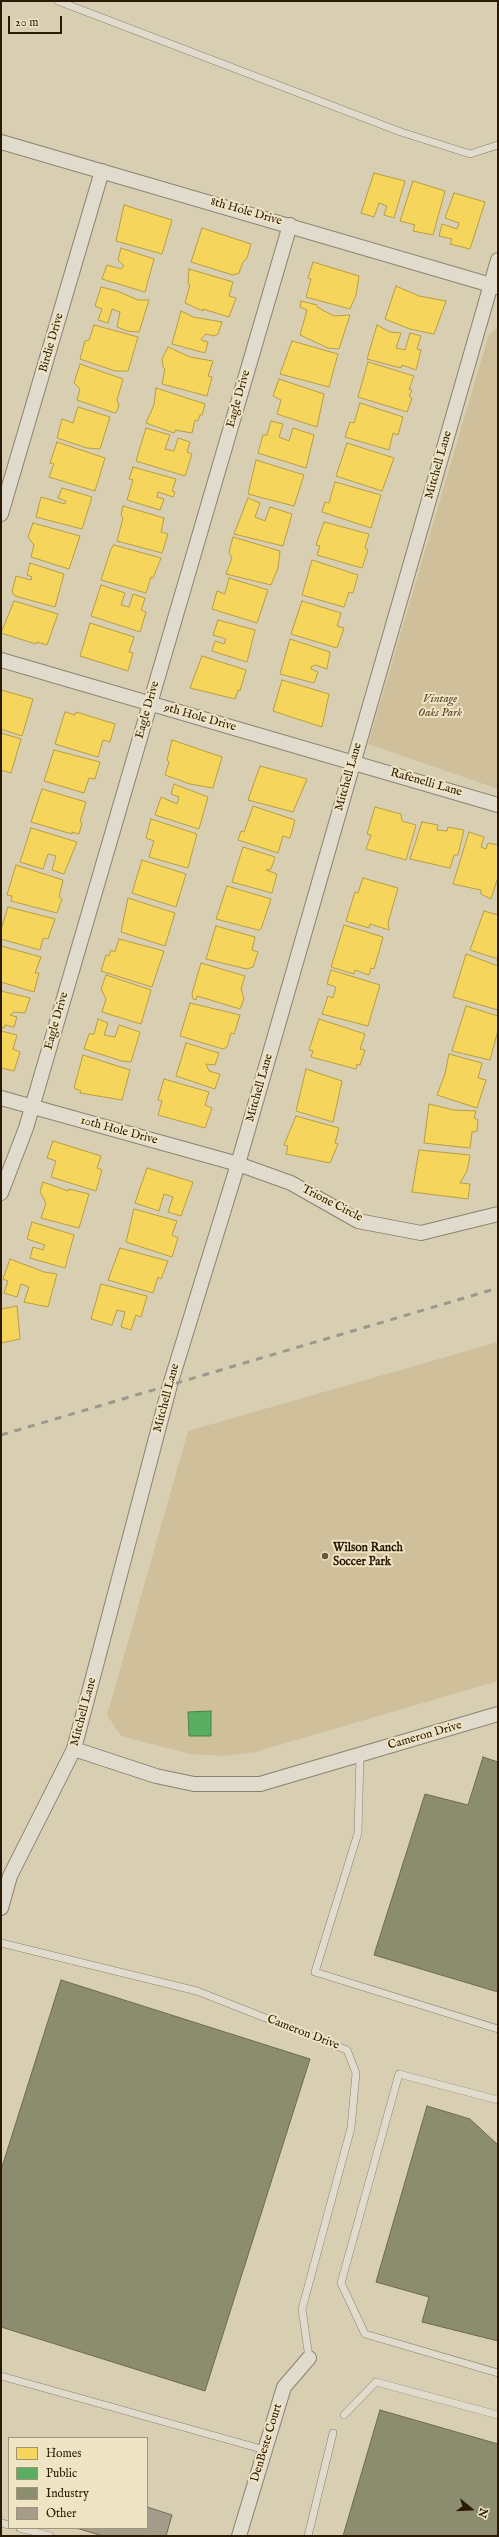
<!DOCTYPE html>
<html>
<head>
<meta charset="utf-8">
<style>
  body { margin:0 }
  #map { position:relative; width:499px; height:2537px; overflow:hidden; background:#d8ceb2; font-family:"IM FELL English",serif }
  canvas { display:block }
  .frame { position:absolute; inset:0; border:2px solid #291905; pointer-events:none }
  .legend { position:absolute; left:8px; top:2437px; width:140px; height:92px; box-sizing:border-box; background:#efe4c3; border:1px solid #a09377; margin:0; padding:5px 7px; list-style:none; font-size:12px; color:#291905 }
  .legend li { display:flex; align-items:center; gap:8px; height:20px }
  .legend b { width:20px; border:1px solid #a09377 }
  .north { position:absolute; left:451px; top:2489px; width:40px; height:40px; -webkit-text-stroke:3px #efe4c3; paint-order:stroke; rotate:108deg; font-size:11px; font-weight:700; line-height:16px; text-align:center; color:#291905 }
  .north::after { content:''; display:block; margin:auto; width:14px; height:18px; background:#291905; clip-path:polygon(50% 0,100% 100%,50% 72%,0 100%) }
  .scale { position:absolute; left:8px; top:16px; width:54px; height:18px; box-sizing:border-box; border:2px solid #291905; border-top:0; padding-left:5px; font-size:12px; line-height:14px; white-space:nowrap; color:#291905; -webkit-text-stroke:3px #efe4c3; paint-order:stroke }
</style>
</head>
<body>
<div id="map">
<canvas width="499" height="2537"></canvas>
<div class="frame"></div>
<ul class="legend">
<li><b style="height:11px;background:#f6d55c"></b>Homes</li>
<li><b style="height:11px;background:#5aae61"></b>Public</li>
<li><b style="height:11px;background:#8c8c6e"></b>Industry</li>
<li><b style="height:11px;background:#a59d89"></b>Other</li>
</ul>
<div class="north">N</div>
<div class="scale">20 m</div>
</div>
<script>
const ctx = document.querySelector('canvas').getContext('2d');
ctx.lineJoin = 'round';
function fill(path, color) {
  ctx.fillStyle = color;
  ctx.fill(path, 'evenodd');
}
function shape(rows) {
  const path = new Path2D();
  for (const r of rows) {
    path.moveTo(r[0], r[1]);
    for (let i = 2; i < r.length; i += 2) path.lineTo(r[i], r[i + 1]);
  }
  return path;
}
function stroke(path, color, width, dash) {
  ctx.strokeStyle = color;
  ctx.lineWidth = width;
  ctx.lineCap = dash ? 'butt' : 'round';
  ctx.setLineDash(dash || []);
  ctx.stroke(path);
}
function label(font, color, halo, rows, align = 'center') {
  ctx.font = font + ' "IM FELL English",serif';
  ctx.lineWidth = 4;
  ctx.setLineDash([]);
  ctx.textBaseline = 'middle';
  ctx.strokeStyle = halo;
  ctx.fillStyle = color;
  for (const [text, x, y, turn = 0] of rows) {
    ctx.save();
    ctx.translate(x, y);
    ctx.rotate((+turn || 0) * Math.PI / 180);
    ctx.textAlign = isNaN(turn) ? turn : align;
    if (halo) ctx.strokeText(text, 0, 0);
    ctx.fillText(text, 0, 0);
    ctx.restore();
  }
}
const green = shape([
  [498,327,498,789,368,744,489,334],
  [498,1342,498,1681,255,1752,224,1756,190,1754,121,1736,107,1715,188,1431]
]);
const homes = shape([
  [374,173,405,181,394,218,384,215,387,206,379,203,374,217,361,213,374,173],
  [413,181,445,191,433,235,413,231,415,225,400,221,413,181],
  [454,193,485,202,470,249,450,244,452,239,439,236,442,224,457,229,459,223,445,218,454,193],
  [124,205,172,220,162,254,116,241,124,205],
  [202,228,251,244,247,258,243,262,239,273,233,275,191,262,202,228],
  [121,248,154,259,145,292,102,279,107,265,121,269,124,266,118,260,121,248],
  [313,262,359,276,356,295,350,309,306,297,311,279,308,278,313,262],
  [189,269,233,282,229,296,236,298,229,317,203,309,203,311,185,303,190,285,188,284,189,269],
  [396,286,419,296,446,301,434,334,410,329,385,319,396,286],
  [101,287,117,291,138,300,149,300,139,332,127,331,117,327,120,312,112,309,108,323,98,320,102,309,95,306,101,287],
  [301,301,317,305,317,307,334,316,350,315,339,349,328,348,300,335,307,310,300,307,301,301],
  [181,311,193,317,222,322,218,334,214,336,206,334,202,338,201,340,208,342,205,353,172,344,181,311],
  [94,325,138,337,128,371,115,371,80,359,85,341,89,340,94,325],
  [377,325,390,332,401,333,396,348,405,350,410,333,421,336,417,349,421,350,416,370,402,365,401,368,367,359,377,325],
  [292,341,338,354,329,387,280,374,292,341],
  [168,347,190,357,213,361,208,376,212,377,207,396,162,384,165,369,163,367,162,359,168,347],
  [368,362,414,376,409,389,412,390,409,396,412,398,407,412,358,397,368,362],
  [80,364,123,379,117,400,119,405,117,411,115,413,77,400,80,389,74,383,80,364],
  [279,379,324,394,317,427,277,414,281,400,273,396,279,379],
  [156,388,205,404,202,415,200,415,198,421,195,420,192,433,175,430,174,433,146,423,154,405,156,388],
  [360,403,403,417,398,435,393,433,389,450,345,437,350,422,354,423,360,403],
  [78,407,110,417,100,449,87,448,57,438,62,419,73,423,78,407],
  [271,421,283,424,279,437,289,441,293,428,314,435,306,468,258,453,263,435,267,435,271,421],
  [146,428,170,435,165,449,174,451,178,438,190,442,187,452,192,454,185,476,136,461,146,428],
  [57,442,105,458,95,491,49,477,54,464,50,463,57,442],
  [347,443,394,458,382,491,336,476,347,443],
  [256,460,304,475,294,506,248,494,256,460],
  [133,467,176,479,172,491,175,492,173,497,158,492,157,497,164,499,160,510,127,500,133,480,129,479,133,467],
  [335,482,381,495,371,528,322,512,325,502,329,503,335,482],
  [62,488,92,497,82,529,36,517,41,497,65,504,66,501,58,498,62,488],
  [248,498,260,503,255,517,265,521,270,507,292,514,283,546,234,534,248,498],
  [123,506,164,518,161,532,168,534,162,553,117,541,123,518,121,515,123,506],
  [324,522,369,534,365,548,368,550,362,568,317,555,320,546,316,545,324,522],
  [33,523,80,536,69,569,31,557,34,545,28,537,33,523],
  [233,537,280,551,278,568,271,585,226,574,232,558,229,552,233,537],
  [114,545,161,558,153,578,151,577,146,593,101,580,111,549,114,545],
  [312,560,358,575,353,593,349,592,344,607,302,595,312,560],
  [30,563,64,574,55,607,15,596,12,592,16,576,31,580,32,577,27,575,30,563],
  [229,578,268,590,257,623,212,609,217,591,225,594,229,578],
  [101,585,125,593,121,605,129,607,133,594,145,598,141,610,146,612,140,632,91,616,101,585],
  [14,601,58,614,47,645,37,642,36,644,1,633,14,601],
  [302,601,341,613,337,626,344,628,337,648,291,634,302,601],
  [218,620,255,630,247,662,212,651,215,641,224,644,226,639,213,635,218,620],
  [90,623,134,637,129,652,133,653,128,671,80,656,90,623],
  [290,639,330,652,327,669,315,665,311,667,311,669,318,672,314,683,280,674,290,639],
  [202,656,246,670,240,691,238,690,235,699,190,688,202,656],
  [282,680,329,694,322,727,273,711,282,680],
  [1,690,33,699,22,736,1,729,1,690],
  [65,712,75,715,76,712,115,724,110,742,103,740,98,757,55,744,65,712],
  [1,733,21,739,11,773,1,770,1,733],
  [172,740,222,757,213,788,190,784,165,775,169,762,167,760,172,740],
  [54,750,100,762,95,779,89,778,84,793,44,781,54,750],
  [260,766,307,779,293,812,248,800,260,766],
  [174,784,208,797,199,829,155,815,161,797,177,804,179,797,171,794,174,784],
  [42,789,86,802,80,822,82,823,79,834,72,832,72,834,31,822,42,789],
  [253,806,295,820,290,838,283,836,278,853,238,840,241,831,244,832,253,806],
  [375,807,401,814,402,821,416,825,406,860,366,849,371,835,367,834,375,807],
  [151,819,197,834,188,868,149,857,154,841,146,838,151,819],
  [422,822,438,825,437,830,447,831,448,827,464,830,458,855,454,855,450,868,410,859,422,822],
  [31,828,77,842,64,874,52,870,56,856,48,854,43,869,20,862,31,828],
  [469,832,484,837,481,847,486,849,488,843,498,845,498,877,491,899,481,894,481,890,453,884,469,832],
  [243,847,275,857,271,869,266,870,277,874,272,893,232,882,243,847],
  [142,860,186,874,176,907,132,893,142,860],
  [16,865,63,880,59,897,62,899,57,913,11,901,12,896,7,895,16,865],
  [363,878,398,888,388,923,389,930,370,924,369,928,346,921,355,892,358,893,363,878],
  [227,886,271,899,261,929,258,930,216,919,227,886],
  [128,898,175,913,165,946,121,932,128,898],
  [8,907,55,919,48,939,43,938,40,950,1,939,1,930,8,907],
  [484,911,498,915,498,959,470,950,484,911],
  [344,925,383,937,374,969,371,968,369,975,355,970,354,974,331,967,344,925],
  [216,926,255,937,252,950,258,952,253,967,247,969,206,959,216,926],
  [119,939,164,951,152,987,101,971,106,955,109,956,111,950,115,952,119,939],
  [1,946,41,957,35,973,39,973,34,992,1,982,1,946],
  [466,954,498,966,498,1010,453,997,466,954],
  [201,963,245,976,241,989,244,999,240,1009,197,996,196,1000,193,999,192,994,201,963],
  [331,970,380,985,368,1026,322,1014,328,996,333,998,336,987,327,984,331,970],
  [106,975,151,990,141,1024,102,1012,106,999,101,989,106,975],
  [1,991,30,998,25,1013,14,1012,10,1015,17,1017,14,1027,5,1025,4,1028,1,1027,1,991],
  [190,1003,240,1015,234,1034,231,1033,227,1047,223,1049,180,1036,190,1003],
  [466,1006,498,1016,498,1030,490,1060,452,1051,466,1006],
  [98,1019,108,1023,104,1035,115,1037,119,1025,140,1032,131,1062,122,1061,84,1049,89,1034,94,1034,98,1019],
  [319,1019,365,1034,360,1049,365,1050,360,1065,357,1064,356,1069,311,1057,313,1051,309,1050,319,1019],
  [1,1031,17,1035,13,1049,20,1052,14,1071,1,1068,1,1031],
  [186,1043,219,1053,215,1065,206,1064,209,1071,220,1074,215,1089,176,1076,186,1043],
  [449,1054,482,1063,478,1078,486,1080,477,1108,437,1095,445,1074,449,1054],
  [83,1055,130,1070,122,1100,80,1093,81,1091,74,1088,83,1055],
  [306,1069,342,1081,333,1122,296,1111,306,1069],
  [164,1079,209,1092,205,1105,212,1108,205,1128,158,1115,162,1101,158,1100,164,1079],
  [429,1104,454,1110,476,1111,474,1118,478,1120,477,1131,472,1132,470,1148,424,1143,429,1104],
  [296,1116,339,1128,335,1143,338,1144,330,1163,286,1154,288,1146,284,1145,296,1116],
  [53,1141,101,1156,97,1168,102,1170,96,1191,51,1177,56,1161,47,1158,53,1141],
  [419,1150,470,1155,467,1171,460,1183,470,1184,468,1199,412,1192,419,1150],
  [147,1168,193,1182,181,1216,168,1212,173,1197,164,1194,159,1211,135,1203,147,1168],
  [43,1182,68,1191,69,1189,89,1194,79,1228,41,1218,46,1203,40,1192,43,1182],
  [134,1209,177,1221,172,1235,178,1238,172,1257,126,1242,134,1209],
  [32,1222,74,1235,65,1268,30,1258,33,1247,43,1250,45,1245,27,1239,32,1222],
  [120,1248,168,1261,161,1279,158,1277,153,1293,108,1280,120,1248],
  [10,1259,44,1272,57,1274,48,1307,24,1302,29,1287,21,1284,17,1297,4,1293,8,1281,3,1279,10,1259],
  [101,1284,147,1296,141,1317,136,1315,131,1330,121,1327,125,1312,117,1310,112,1325,91,1319,101,1284],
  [17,1306,20,1339,1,1343,1,1309,17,1306]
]);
const public = shape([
  [211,1711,211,1736,189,1736,188,1712,211,1711]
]);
const industry = shape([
  [483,1757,498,1762,498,1992,374,1955,425,1794,468,1805,483,1757],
  [61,1980,310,2059,205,2391,1,2327,1,2170,61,1980],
  [427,2106,470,2119,498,2145,498,2341,422,2322,429,2297,376,2282,427,2106],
  [380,2410,498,2444,498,2536,343,2536,380,2410]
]);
const building = shape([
  [147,2507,172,2515,166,2536,103,2536,76,2528,147,2528,147,2507]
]);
const lane = shape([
  [58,1,401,132,470,154,498,145],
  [360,1755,358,1833,315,1972,498,2029],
  [1,1943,197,1991,347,2050,356,2073,351,2128,302,2309,309,2358],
  [498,2100,399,2074,341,2283,365,2334,498,2373],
  [1,2376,265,2450],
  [344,2415,376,2382,498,2415],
  [1,2523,9,2525],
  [20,2528,50,2536],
  [308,2536,333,2433]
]);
const street = shape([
  [1,142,498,287],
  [1,514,102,171],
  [1,660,498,805],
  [1,1098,238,1164,291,1183,358,1221,421,1233,498,1214],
  [1,1193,26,1128,290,225],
  [74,1749,156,1776,194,1784,260,1784,498,1714],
  [1,1908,10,1876,74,1749,170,1385,238,1164,498,260],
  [239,2536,284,2387,309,2358]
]);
const rail = shape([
  [1,1435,498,1288]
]);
const markers = [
  [325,1556,4,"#665842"]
];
const streetNames = [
  ["8th Hole Drive",246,212,16],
  ["Birdie Drive",52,343,-74],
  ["Eagle Drive",239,399,-74],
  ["Mitchell Lane",439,465,-74],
  ["Eagle Drive",148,710,-74],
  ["9th Hole Drive",200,718,16],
  ["Mitchell Lane",349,777,-74],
  ["Rafenelli Lane",426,783,16],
  ["Eagle Drive",57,1021,-74],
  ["Mitchell Lane",260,1088,-74],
  ["10th Hole Drive",119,1131,15],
  ["Trione Circle",332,1204,27],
  ["Mitchell Lane",167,1398,-75],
  ["Mitchell Lane",84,1712,-75],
  ["Cameron Drive",425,1736,-16],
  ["Cameron Drive",303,2033,21],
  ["DenBeste Court",267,2443,-73]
];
const parkNames = [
  ["Vintage",440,700],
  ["Oaks Park",440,714]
];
const poiNames = [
  ["Wilson Ranch",333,1549],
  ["Soccer Park",333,1563]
];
fill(green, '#cfc09b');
fill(homes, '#f6d55c');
stroke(homes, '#b89d42', 1);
fill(public, '#5aae61');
stroke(public, '#4b8145', 1);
fill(industry, '#8c8c6e');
stroke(industry, '#6e6a4e', 1);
fill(building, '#a59d89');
stroke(building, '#716a59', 1);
stroke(lane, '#8a8270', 8);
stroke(street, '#8a8270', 16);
stroke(lane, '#e0dbcc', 7);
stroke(street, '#e0dbcc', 14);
stroke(rail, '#9d988b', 3, [7, 7]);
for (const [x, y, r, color] of markers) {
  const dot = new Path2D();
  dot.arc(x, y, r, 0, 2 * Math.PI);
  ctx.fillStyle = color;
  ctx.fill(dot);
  stroke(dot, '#efe4c3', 1.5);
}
label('12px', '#291905', '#efe4c3', streetNames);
label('italic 12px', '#58482c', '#efe4c3', parkNames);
label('bold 12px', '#291905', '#efe4c3', poiNames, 'left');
</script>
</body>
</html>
